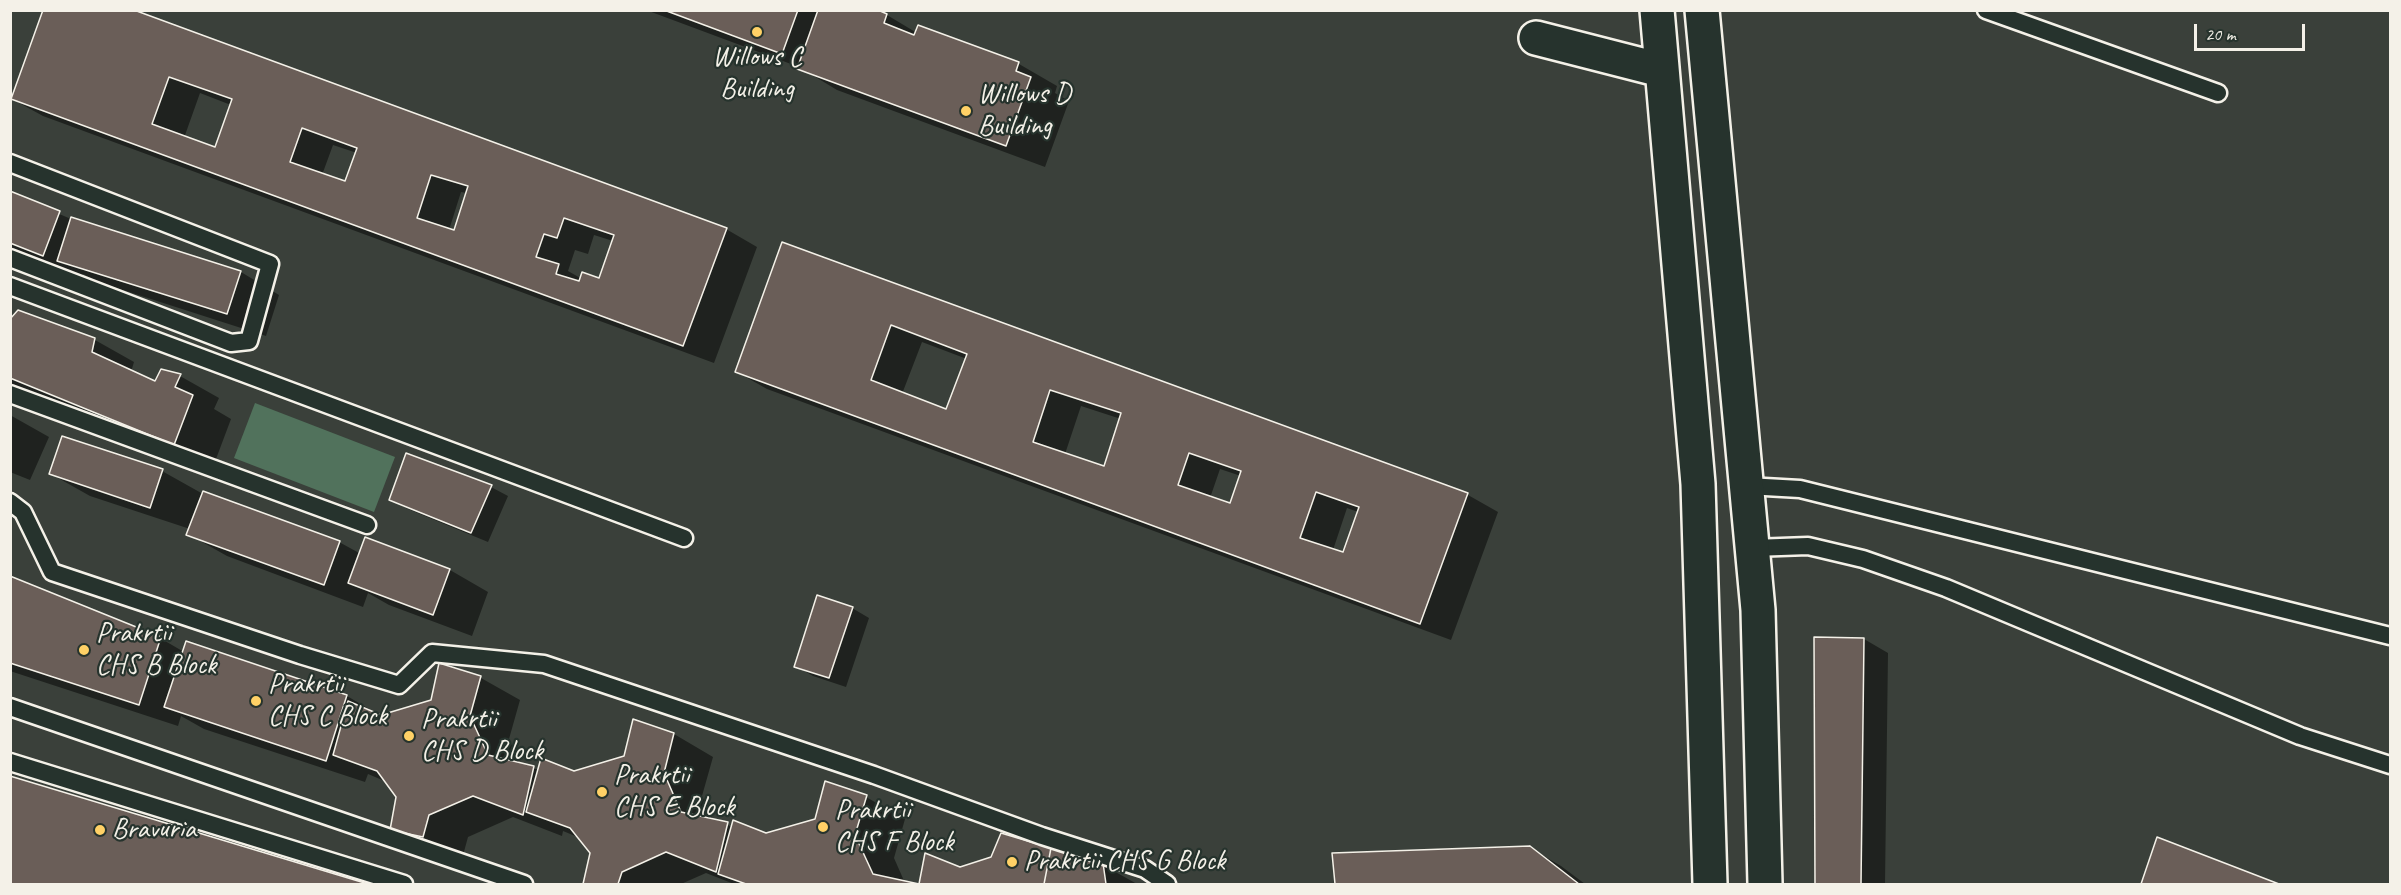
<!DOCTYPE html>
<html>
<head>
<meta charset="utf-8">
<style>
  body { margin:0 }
  #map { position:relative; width:2401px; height:895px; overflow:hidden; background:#3a403a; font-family:Caveat,sans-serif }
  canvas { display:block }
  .frame { position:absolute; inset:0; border:12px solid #f4f1e8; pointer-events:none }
  .scale { position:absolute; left:2194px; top:24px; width:111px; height:27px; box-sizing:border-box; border:3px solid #f4f1e8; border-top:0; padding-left:8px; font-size:18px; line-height:21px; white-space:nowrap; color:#f4f1e8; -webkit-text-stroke:4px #26332d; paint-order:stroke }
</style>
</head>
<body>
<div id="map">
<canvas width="2401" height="895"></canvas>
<div class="frame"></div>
<div class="scale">20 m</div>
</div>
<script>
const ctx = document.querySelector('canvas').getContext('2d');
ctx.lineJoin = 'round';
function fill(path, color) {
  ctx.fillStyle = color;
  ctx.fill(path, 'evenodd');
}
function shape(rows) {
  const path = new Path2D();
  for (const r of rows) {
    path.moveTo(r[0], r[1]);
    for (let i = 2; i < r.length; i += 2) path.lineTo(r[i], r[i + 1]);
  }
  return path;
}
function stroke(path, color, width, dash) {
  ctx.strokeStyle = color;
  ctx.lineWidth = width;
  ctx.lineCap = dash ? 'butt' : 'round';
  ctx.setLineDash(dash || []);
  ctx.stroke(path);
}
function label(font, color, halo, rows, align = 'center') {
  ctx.font = font + ' Caveat,sans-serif';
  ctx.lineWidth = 4.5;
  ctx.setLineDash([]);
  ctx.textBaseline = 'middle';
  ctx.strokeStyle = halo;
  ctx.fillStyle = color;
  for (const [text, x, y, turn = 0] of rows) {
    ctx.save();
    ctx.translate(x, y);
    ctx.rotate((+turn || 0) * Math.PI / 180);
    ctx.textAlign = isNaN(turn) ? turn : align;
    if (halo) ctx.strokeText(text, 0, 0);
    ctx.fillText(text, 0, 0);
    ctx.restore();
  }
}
const green = shape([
  [255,403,395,457,374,512,234,458]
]);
const shadow = shape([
  [45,10,726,229,757,247,714,363,43,116,12,99],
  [200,93,231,105,216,149,184,138],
  [333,145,357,153,346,183,322,175],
  [461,192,467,193,455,232,449,230],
  [594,235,613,241,600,280,582,279,568,271,575,250,588,254],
  [646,10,873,10,887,15,917,33,919,27,1019,64,1057,86,1055,93,1069,101,1045,167,837,90,799,67],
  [10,193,71,219,241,272,279,295,266,336,98,282,83,274,82,277,10,249],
  [783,244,1468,495,1498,512,1451,640,767,389,737,372],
  [922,342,967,359,947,411,902,394],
  [1081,406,1121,419,1105,468,1065,454],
  [1220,469,1241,476,1231,505,1210,498],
  [1347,508,1358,512,1344,554,1333,550],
  [10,321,95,340,134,362,131,372,155,383,180,376,219,398,214,409,231,419,213,467,10,383],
  [10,415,49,437,30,480,10,472],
  [162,471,203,494,339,542,361,554,366,539,450,570,488,592,472,636,389,605,368,593,363,607,227,556,188,534,190,529,90,496,51,474],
  [491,487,508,496,488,542,408,509,391,500],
  [10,579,160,638,184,652,187,643,347,696,381,716,432,701,441,665,481,678,520,700,509,739,520,764,539,770,574,772,625,758,634,721,674,734,713,757,702,796,713,820,733,827,766,835,817,820,866,797,905,819,894,858,905,883,913,884,734,884,706,873,681,884,585,884,591,853,580,838,563,831,562,836,513,817,468,837,462,859,392,830,398,796,387,782,368,774,365,782,204,729,181,716,178,726,10,671],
  [852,608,869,618,846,687,813,676,796,666],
  [1816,639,1864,639,1888,653,1885,884,1816,884],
  [10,778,363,884,10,884],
  [2158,839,2275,884,2143,884],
  [1530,848,1561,866,1585,884,1337,884,1334,855],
  [926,855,960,868,1103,865,1137,884,920,884]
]);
const building = shape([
  [43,10,134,10,727,228,683,346,11,99,43,10],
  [169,77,232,99,215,147,152,124,169,77],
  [302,128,357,148,345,181,290,162,302,128],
  [431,175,468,186,454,230,417,218,431,175],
  [564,218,614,235,599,278,582,272,579,281,556,274,559,264,536,257,544,234,557,238,564,218],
  [664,10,798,10,782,54,664,10],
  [818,10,878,10,887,14,884,23,914,35,918,25,1019,62,1016,71,1031,77,1006,146,797,69,818,10],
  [10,191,60,211,43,256,10,243,10,191],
  [71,217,241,271,227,314,57,261,71,217],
  [782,242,1468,493,1420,624,735,372,782,242],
  [891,325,967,354,946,409,871,380,891,325],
  [1050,390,1121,413,1104,466,1033,442,1050,390],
  [1189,453,1241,471,1230,503,1178,485,1189,453],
  [1316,492,1359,507,1343,552,1300,538,1316,492],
  [18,310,95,338,92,352,155,381,161,369,181,374,175,387,193,395,174,445,10,378,10,319,18,310],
  [62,436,163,469,150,508,49,474,62,436],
  [406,453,492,485,471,533,389,500,406,453],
  [203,491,340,541,324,585,186,535,203,491],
  [365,537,450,569,433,615,348,583,365,537],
  [10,576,161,637,139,705,10,663,10,576],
  [817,595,853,607,829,678,794,667,817,595],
  [1814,637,1864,638,1861,884,1815,884,1814,637],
  [186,641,347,695,326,761,164,707,186,641],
  [439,663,481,676,470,716,488,755,534,766,523,815,473,796,429,815,423,837,390,830,396,797,377,771,333,755,348,701,381,715,431,700,439,663],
  [633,719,674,733,664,773,681,812,728,822,716,872,666,852,622,872,618,884,583,884,590,853,570,828,526,812,541,758,574,771,624,756,633,719],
  [10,776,368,884,10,884,10,776],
  [825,781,867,795,855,835,873,874,919,884,746,884,718,874,733,820,766,833,815,819,825,781],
  [1001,833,1051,848,1044,884,919,884,925,853,960,867,991,857,1001,833],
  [2157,837,2279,884,2141,884,2157,837],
  [1530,846,1579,884,1335,884,1332,853,1530,846],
  [1051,848,1103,863,1106,884,1044,884,1051,848]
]);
const lane = shape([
  [1986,10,2218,93],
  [10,163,270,264,249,341,231,343,10,258],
  [10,286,684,538],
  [10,394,367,525],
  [1747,486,1800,489,2390,636],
  [10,502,23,512,52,572,300,655,399,685,432,653,544,664,874,775,1042,836,1145,869,1167,884],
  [1753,548,1808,546,1863,559,1946,588,2300,736,2390,765],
  [10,707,524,884],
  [10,762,404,884]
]);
const street = shape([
  [1657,10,1698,484,1710,884],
  [1702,10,1758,610,1765,884],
  [1536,38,1661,70]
]);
const markers = [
  [757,32,6,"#ffd166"],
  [966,111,6,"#ffd166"],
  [84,650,6,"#ffd166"],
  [256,701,6,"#ffd166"],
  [409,736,6,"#ffd166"],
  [602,792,6,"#ffd166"],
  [823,827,6,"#ffd166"],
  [100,830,6,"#ffd166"],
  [1012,862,6,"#ffd166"]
];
const poiNames = [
  ["Willows C",757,58,"center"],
  ["Building",757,90,"center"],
  ["Willows D",978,95],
  ["Building",978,127],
  ["Prakrtii",96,634],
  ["CHS B Block",96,666],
  ["Prakrtii",268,685],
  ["CHS C Block",268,717],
  ["Prakrtii",421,720],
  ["CHS D Block",421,752],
  ["Prakrtii",614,776],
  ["CHS E Block",614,808],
  ["Prakrtii",835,811],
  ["CHS F Block",835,843],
  ["Bravuria",112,830],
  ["Prakrtii CHS G Block",1024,862]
];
fill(green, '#51725c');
fill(shadow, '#0007');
fill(building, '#6a5e58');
stroke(building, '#f4f1e8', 1.5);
stroke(lane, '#f4f1e8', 21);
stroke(street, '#f4f1e8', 38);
stroke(lane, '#26332d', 16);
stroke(street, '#26332d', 33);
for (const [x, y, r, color] of markers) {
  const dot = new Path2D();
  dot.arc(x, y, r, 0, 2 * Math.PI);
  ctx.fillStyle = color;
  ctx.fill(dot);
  stroke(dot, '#26332d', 2);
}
label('28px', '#f4f1e8', '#26332d', poiNames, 'left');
</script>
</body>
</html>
